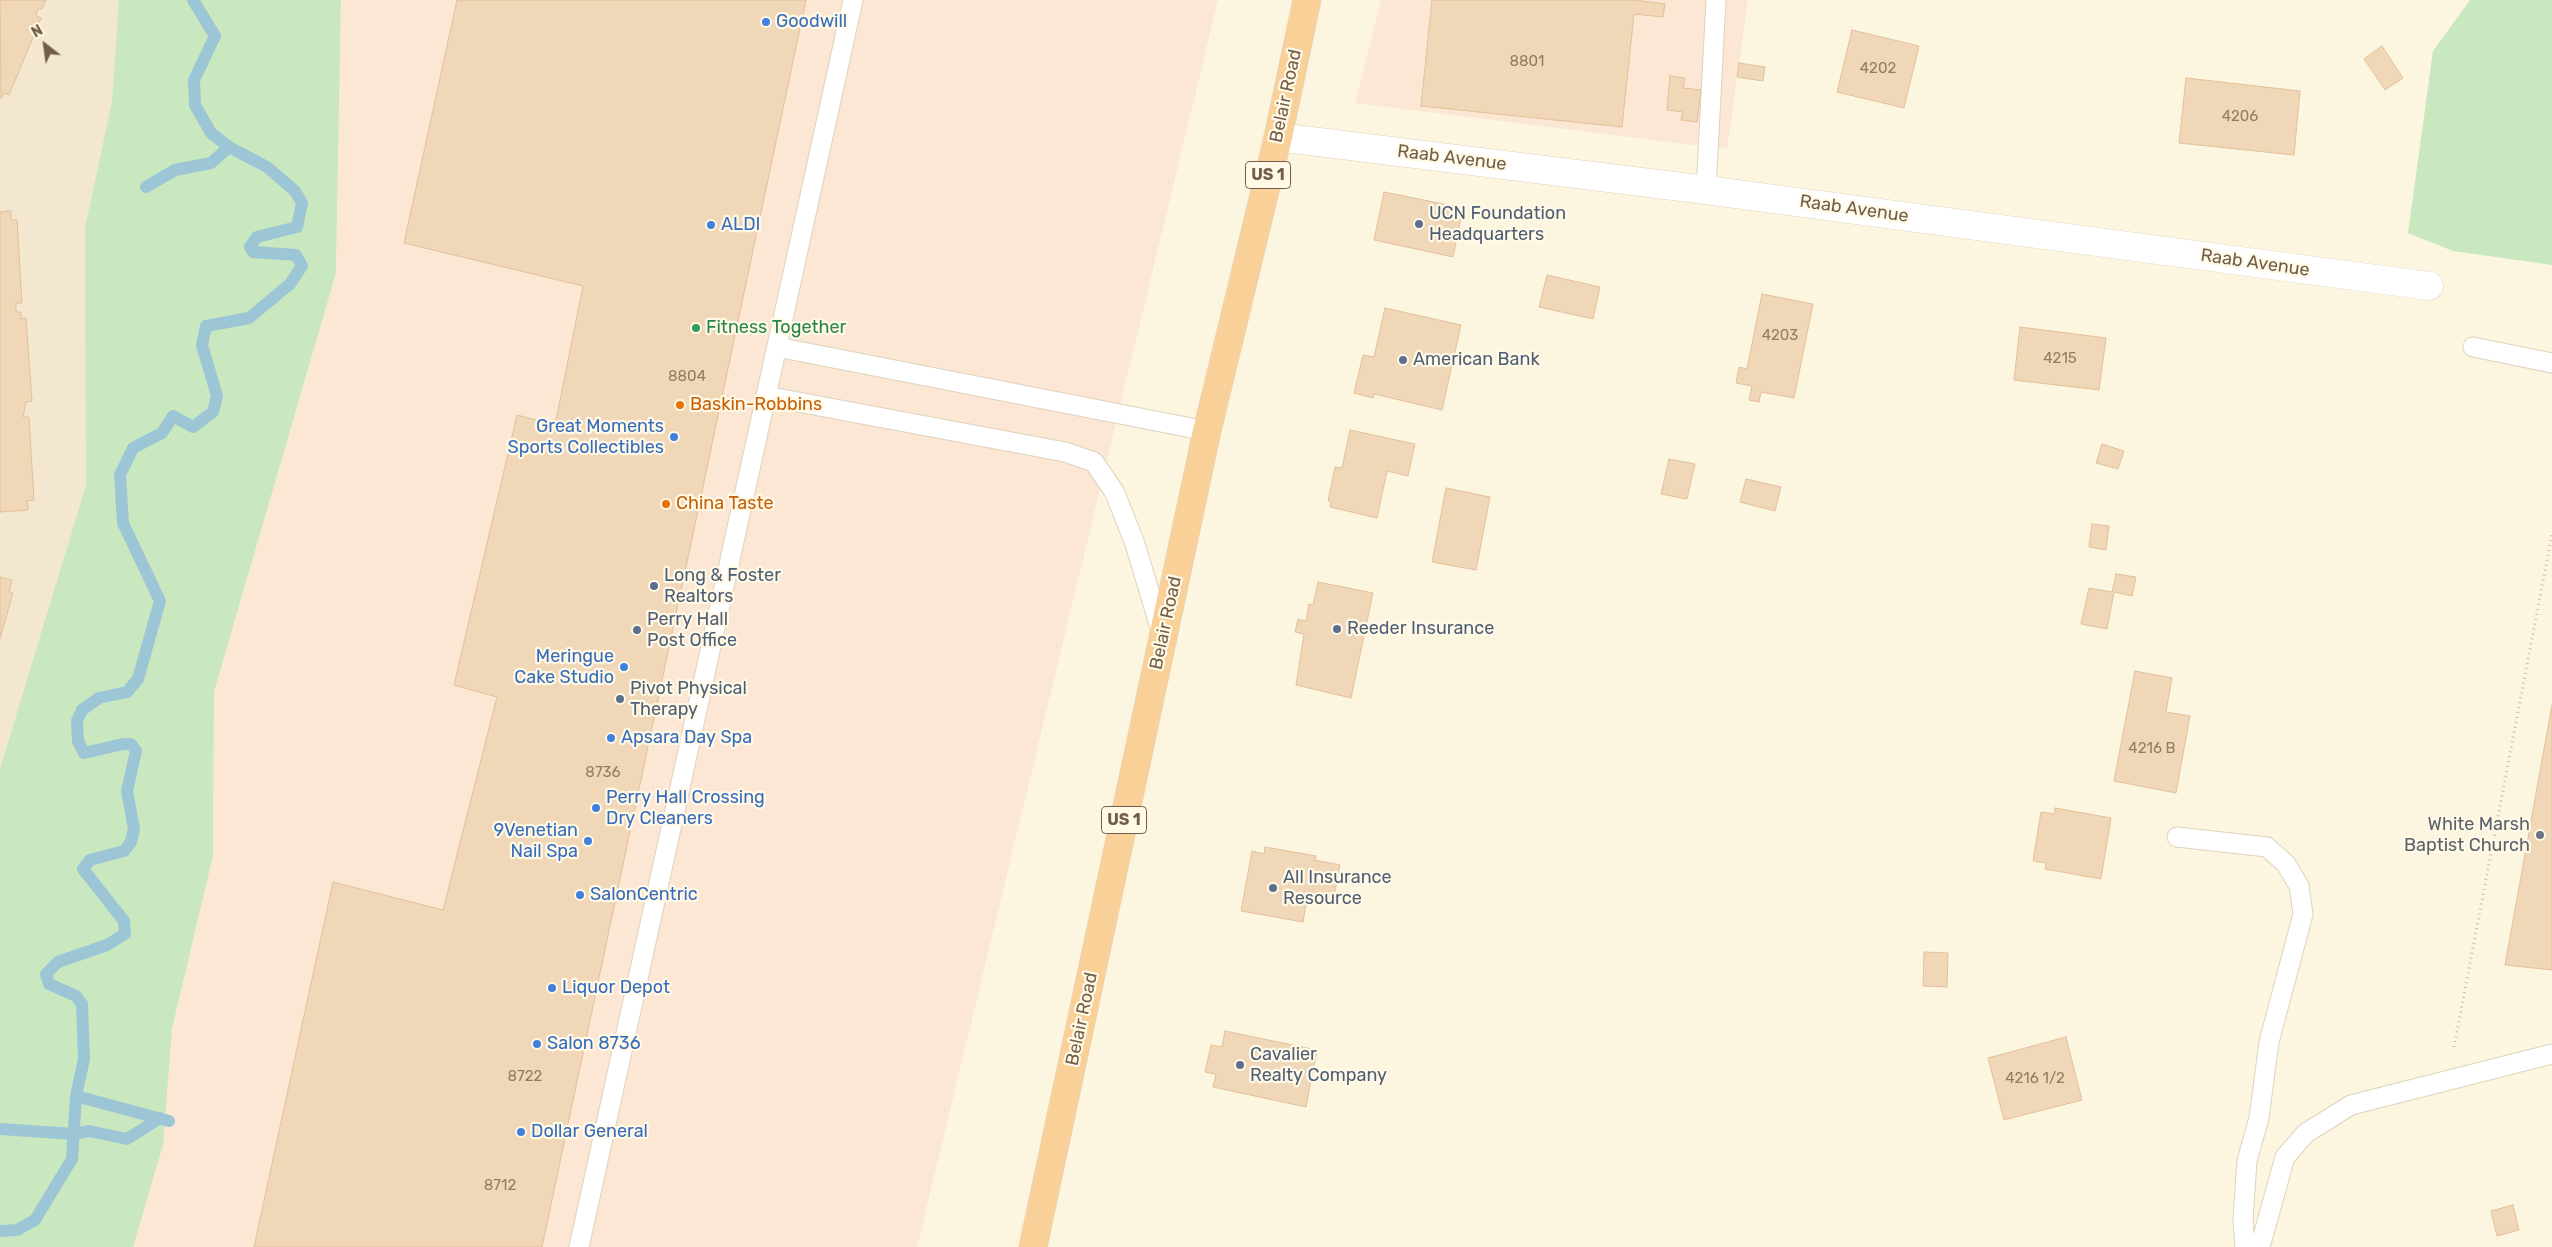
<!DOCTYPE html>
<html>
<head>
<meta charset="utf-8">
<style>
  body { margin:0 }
  #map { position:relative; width:2552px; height:1247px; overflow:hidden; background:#fcf5e0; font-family:Rubik,sans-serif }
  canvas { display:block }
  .north { position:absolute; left:20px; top:20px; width:50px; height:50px; -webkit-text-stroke:4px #fff9e6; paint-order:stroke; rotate:330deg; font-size:14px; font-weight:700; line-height:20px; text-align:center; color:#725d48 }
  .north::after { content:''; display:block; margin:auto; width:18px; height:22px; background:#725d48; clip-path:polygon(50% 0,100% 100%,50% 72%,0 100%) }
</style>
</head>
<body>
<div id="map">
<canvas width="2552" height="1247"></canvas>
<div class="north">N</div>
</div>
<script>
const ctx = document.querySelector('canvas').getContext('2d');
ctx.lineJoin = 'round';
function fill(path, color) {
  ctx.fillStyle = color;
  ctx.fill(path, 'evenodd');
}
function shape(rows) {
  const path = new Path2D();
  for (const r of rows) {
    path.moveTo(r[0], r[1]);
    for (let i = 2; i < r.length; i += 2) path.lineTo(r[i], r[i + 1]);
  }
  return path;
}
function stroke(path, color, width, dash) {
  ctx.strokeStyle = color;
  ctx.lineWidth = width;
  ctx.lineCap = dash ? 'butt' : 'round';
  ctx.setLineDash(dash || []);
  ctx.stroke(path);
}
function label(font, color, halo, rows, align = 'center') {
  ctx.font = font + ' Rubik,sans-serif';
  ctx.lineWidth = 4.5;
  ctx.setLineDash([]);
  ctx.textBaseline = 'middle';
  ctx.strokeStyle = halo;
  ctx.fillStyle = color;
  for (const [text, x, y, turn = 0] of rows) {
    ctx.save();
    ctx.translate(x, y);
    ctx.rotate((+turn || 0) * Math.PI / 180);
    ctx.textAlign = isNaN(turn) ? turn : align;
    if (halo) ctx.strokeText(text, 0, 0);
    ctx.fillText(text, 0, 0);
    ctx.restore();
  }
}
const residential = shape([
  [0,0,153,0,86,568,0,862]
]);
const commercial = shape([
  [341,0,1218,0,917,1247,121,1247,213,856,214,692,336,273],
  [1381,0,1748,0,1727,149,1355,103]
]);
const green = shape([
  [119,0,341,0,336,273,214,692,213,856,172,1029,163,1145,133,1247,0,1247,0,769,86,485,85,229,112,101],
  [2470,0,2552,0,2552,265,2453,251,2408,233,2433,51]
]);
const stream = shape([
  [146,187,175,170,211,163,229,147],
  [76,1096,169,1121],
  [0,1129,74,1134,89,1131,127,1139,160,1118],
  [0,1231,17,1230,35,1220,72,1159,76,1096,84,1059,82,1004,76,996,49,984,46,974,58,962,107,945,125,934,124,921,83,869,90,860,124,851,131,842,134,829,127,791,136,751,131,744,123,744,84,753,78,741,77,721,82,710,99,698,127,692,138,679,160,601,123,523,120,475,133,448,162,433,173,416,193,427,213,412,217,396,202,345,206,326,249,318,290,284,302,266,296,255,253,252,250,247,257,237,297,227,302,203,295,191,267,167,229,147,211,133,195,105,194,80,215,36,193,0]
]);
const building = shape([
  [0,0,46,0,42,9,38,8,36,16,41,18,9,95,4,93,1,99,0,0],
  [457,0,806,0,542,1247,254,1247,333,882,443,910,497,697,454,685,517,415,555,425,583,286,404,243,457,0],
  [1432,0,1635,0,1665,4,1663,17,1634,14,1622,127,1421,106,1432,0],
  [1852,30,1919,46,1904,108,1837,92,1852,30],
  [2382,46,2403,78,2385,90,2364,59,2382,46],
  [1739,63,1765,67,1763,81,1737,77,1739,63],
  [1670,76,1685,78,1683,88,1701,90,1697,122,1681,120,1683,112,1667,110,1670,76],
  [2186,78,2300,91,2294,155,2179,143,2186,78],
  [1384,192,1463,208,1453,257,1374,240,1384,192],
  [11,211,11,220,17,220,22,303,16,303,16,312,21,312,21,319,26,318,32,401,26,402,23,417,29,417,34,500,27,501,28,510,0,512,0,212,11,211],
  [1547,275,1600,287,1593,319,1539,307,1547,275],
  [1762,294,1813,304,1794,398,1761,392,1759,402,1749,400,1752,386,1736,383,1739,367,1747,369,1762,294],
  [1385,308,1461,325,1442,410,1374,394,1373,398,1354,393,1363,355,1374,357,1385,308],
  [2020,327,2106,338,2099,390,2014,380,2020,327],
  [1350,430,1415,444,1408,476,1387,471,1377,518,1330,507,1331,502,1328,501,1335,467,1342,468,1350,430],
  [2102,444,2124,451,2118,469,2096,463,2102,444],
  [1669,459,1695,464,1687,499,1661,494,1669,459],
  [1746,479,1781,487,1775,511,1740,502,1746,479],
  [1446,488,1490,497,1476,570,1432,562,1446,488],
  [2092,524,2109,526,2106,550,2089,547,2092,524],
  [2116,574,2136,577,2132,596,2114,592,2107,629,2081,624,2089,588,2112,592,2116,574],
  [0,577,12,580,9,592,13,593,0,639,0,577],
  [1318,582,1373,593,1351,698,1296,685,1304,634,1295,632,1298,619,1306,621,1309,604,1313,605,1318,582],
  [2135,671,2172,678,2166,712,2190,716,2176,793,2114,781,2135,671],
  [2552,705,2552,970,2505,965,2552,705],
  [2055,808,2111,818,2101,879,2045,869,2046,863,2033,861,2041,812,2054,814,2055,808],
  [1265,847,1316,856,1315,860,1340,865,1334,897,1308,892,1303,922,1241,911,1252,851,1264,854,1265,847],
  [1924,952,1948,953,1947,987,1923,986,1924,952],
  [1225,1031,1317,1050,1306,1107,1213,1087,1216,1074,1205,1072,1211,1045,1222,1047,1225,1031],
  [2066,1037,2082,1100,2004,1120,1988,1058,2066,1037],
  [2513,1205,2519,1230,2497,1236,2491,1211,2513,1205]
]);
const path = shape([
  [2454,1047,2552,534]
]);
const service = shape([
  [1706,190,1716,0],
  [777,347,1207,431],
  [2473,347,2552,363],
  [766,396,1065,452,1094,462,1115,493,1135,544,1162,634],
  [2177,837,2267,847,2286,864,2299,886,2303,914,2269,1042,2259,1118,2247,1161,2243,1219,2245,1247],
  [579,1247,853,0],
  [2260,1247,2285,1157,2306,1133,2351,1105,2552,1054]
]);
const minor = shape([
  [1278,137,1706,190,2429,286]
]);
const trunk = shape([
  [1033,1247,1207,431,1278,137,1307,0]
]);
const markers = [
  [766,22,5,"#3f7fe0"],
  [1419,224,5,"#5c6f8a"],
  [711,225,5,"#3f7fe0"],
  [696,328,5,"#2e9e5b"],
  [1403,360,5,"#5c6f8a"],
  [680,405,5,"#e8710a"],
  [674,437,5,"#3f7fe0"],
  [666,504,5,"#e8710a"],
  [654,586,5,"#5c6f8a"],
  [1337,629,5,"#5c6f8a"],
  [637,630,5,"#5c6f8a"],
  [624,667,5,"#3f7fe0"],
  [620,699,5,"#5c6f8a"],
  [611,738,5,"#3f7fe0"],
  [596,808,5,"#3f7fe0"],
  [2540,835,5,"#6b7280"],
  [588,841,5,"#3f7fe0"],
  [1273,888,5,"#5c6f8a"],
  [580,895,5,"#3f7fe0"],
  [552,988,5,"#3f7fe0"],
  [537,1044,5,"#3f7fe0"],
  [1240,1065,5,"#5c6f8a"],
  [521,1132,5,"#3f7fe0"]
];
const numberNames = [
  ["8801",1527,62],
  ["4202",1878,69],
  ["4206",2240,117],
  ["4203",1780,336],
  ["4215",2060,359],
  ["8804",687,377],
  ["4216 B",2152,749],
  ["8736",603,773],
  ["8722",525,1077],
  ["4216 1/2",2035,1079],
  ["8712",500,1186]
];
const shields = [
  [1268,175,45],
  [1124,820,45]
];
const shieldNames = [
  ["US 1",1268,175],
  ["US 1",1124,820]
];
const shopNames = [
  ["Goodwill",776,22],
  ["ALDI",721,225],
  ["Great Moments",664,427,"right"],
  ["Sports Collectibles",664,448,"right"],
  ["Meringue",614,657,"right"],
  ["Cake Studio",614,678,"right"],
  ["Apsara Day Spa",621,738],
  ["Perry Hall Crossing",606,798],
  ["Dry Cleaners",606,819],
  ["9Venetian",578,831,"right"],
  ["Nail Spa",578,852,"right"],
  ["SalonCentric",590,895],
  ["Liquor Depot",562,988],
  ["Salon 8736",547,1044],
  ["Dollar General",531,1132]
];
const streetNames = [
  ["Belair Road",1286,96,-78],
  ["Raab Avenue",1452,158,7],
  ["Raab Avenue",1854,209,8],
  ["Raab Avenue",2255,263,8],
  ["Belair Road",1166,623,-78],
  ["Belair Road",1082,1019,-78]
];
const serviceNames = [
  ["UCN Foundation",1429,214],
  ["Headquarters",1429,235],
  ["American Bank",1413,360],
  ["Long & Foster",664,576],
  ["Realtors",664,597],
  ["Perry Hall",647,620],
  ["Post Office",647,641],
  ["Reeder Insurance",1347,629],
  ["Pivot Physical",630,689],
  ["Therapy",630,710],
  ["All Insurance",1283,878],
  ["Resource",1283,899],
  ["Cavalier",1250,1055],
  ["Realty Company",1250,1076]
];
const leisureNames = [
  ["Fitness Together",706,328]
];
const foodNames = [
  ["Baskin-Robbins",690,405],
  ["China Taste",676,504]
];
const worshipNames = [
  ["White Marsh",2530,825],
  ["Baptist Church",2530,846]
];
fill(residential, '#f3e7cf');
fill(commercial, '#fce6d4');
fill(green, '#cae8c0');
stroke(stream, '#9cc5d6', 12);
fill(building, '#f0d7b8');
stroke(building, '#e3c099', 1);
stroke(service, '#dfd2bd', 21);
stroke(minor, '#dfd2bd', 29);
stroke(trunk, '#e0dbd7', 29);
stroke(path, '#d5ba9c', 3, [1, 4]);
stroke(service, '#fff', 19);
stroke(minor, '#fff', 28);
stroke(trunk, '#f8d098', 28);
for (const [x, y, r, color] of markers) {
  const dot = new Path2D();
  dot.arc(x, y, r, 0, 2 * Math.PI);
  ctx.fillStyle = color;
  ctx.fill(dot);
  stroke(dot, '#fff9e6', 2);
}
label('15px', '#927c64', null, numberNames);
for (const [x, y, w] of shields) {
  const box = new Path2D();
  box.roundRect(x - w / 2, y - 13.5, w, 27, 4);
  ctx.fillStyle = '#fff9e6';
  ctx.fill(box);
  stroke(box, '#725d48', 1);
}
label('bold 16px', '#725d48', null, shieldNames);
label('18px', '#366cbe', '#fff9e6', shopNames, 'left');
label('18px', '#725d48', '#fff9e6', streetNames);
label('18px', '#4e5e75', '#fff9e6', serviceNames, 'left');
label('18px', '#27864d', '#fff9e6', leisureNames, 'left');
label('18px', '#c56008', '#fff9e6', foodNames, 'left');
label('18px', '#5b616d', '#fff9e6', worshipNames, 'right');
</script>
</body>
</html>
